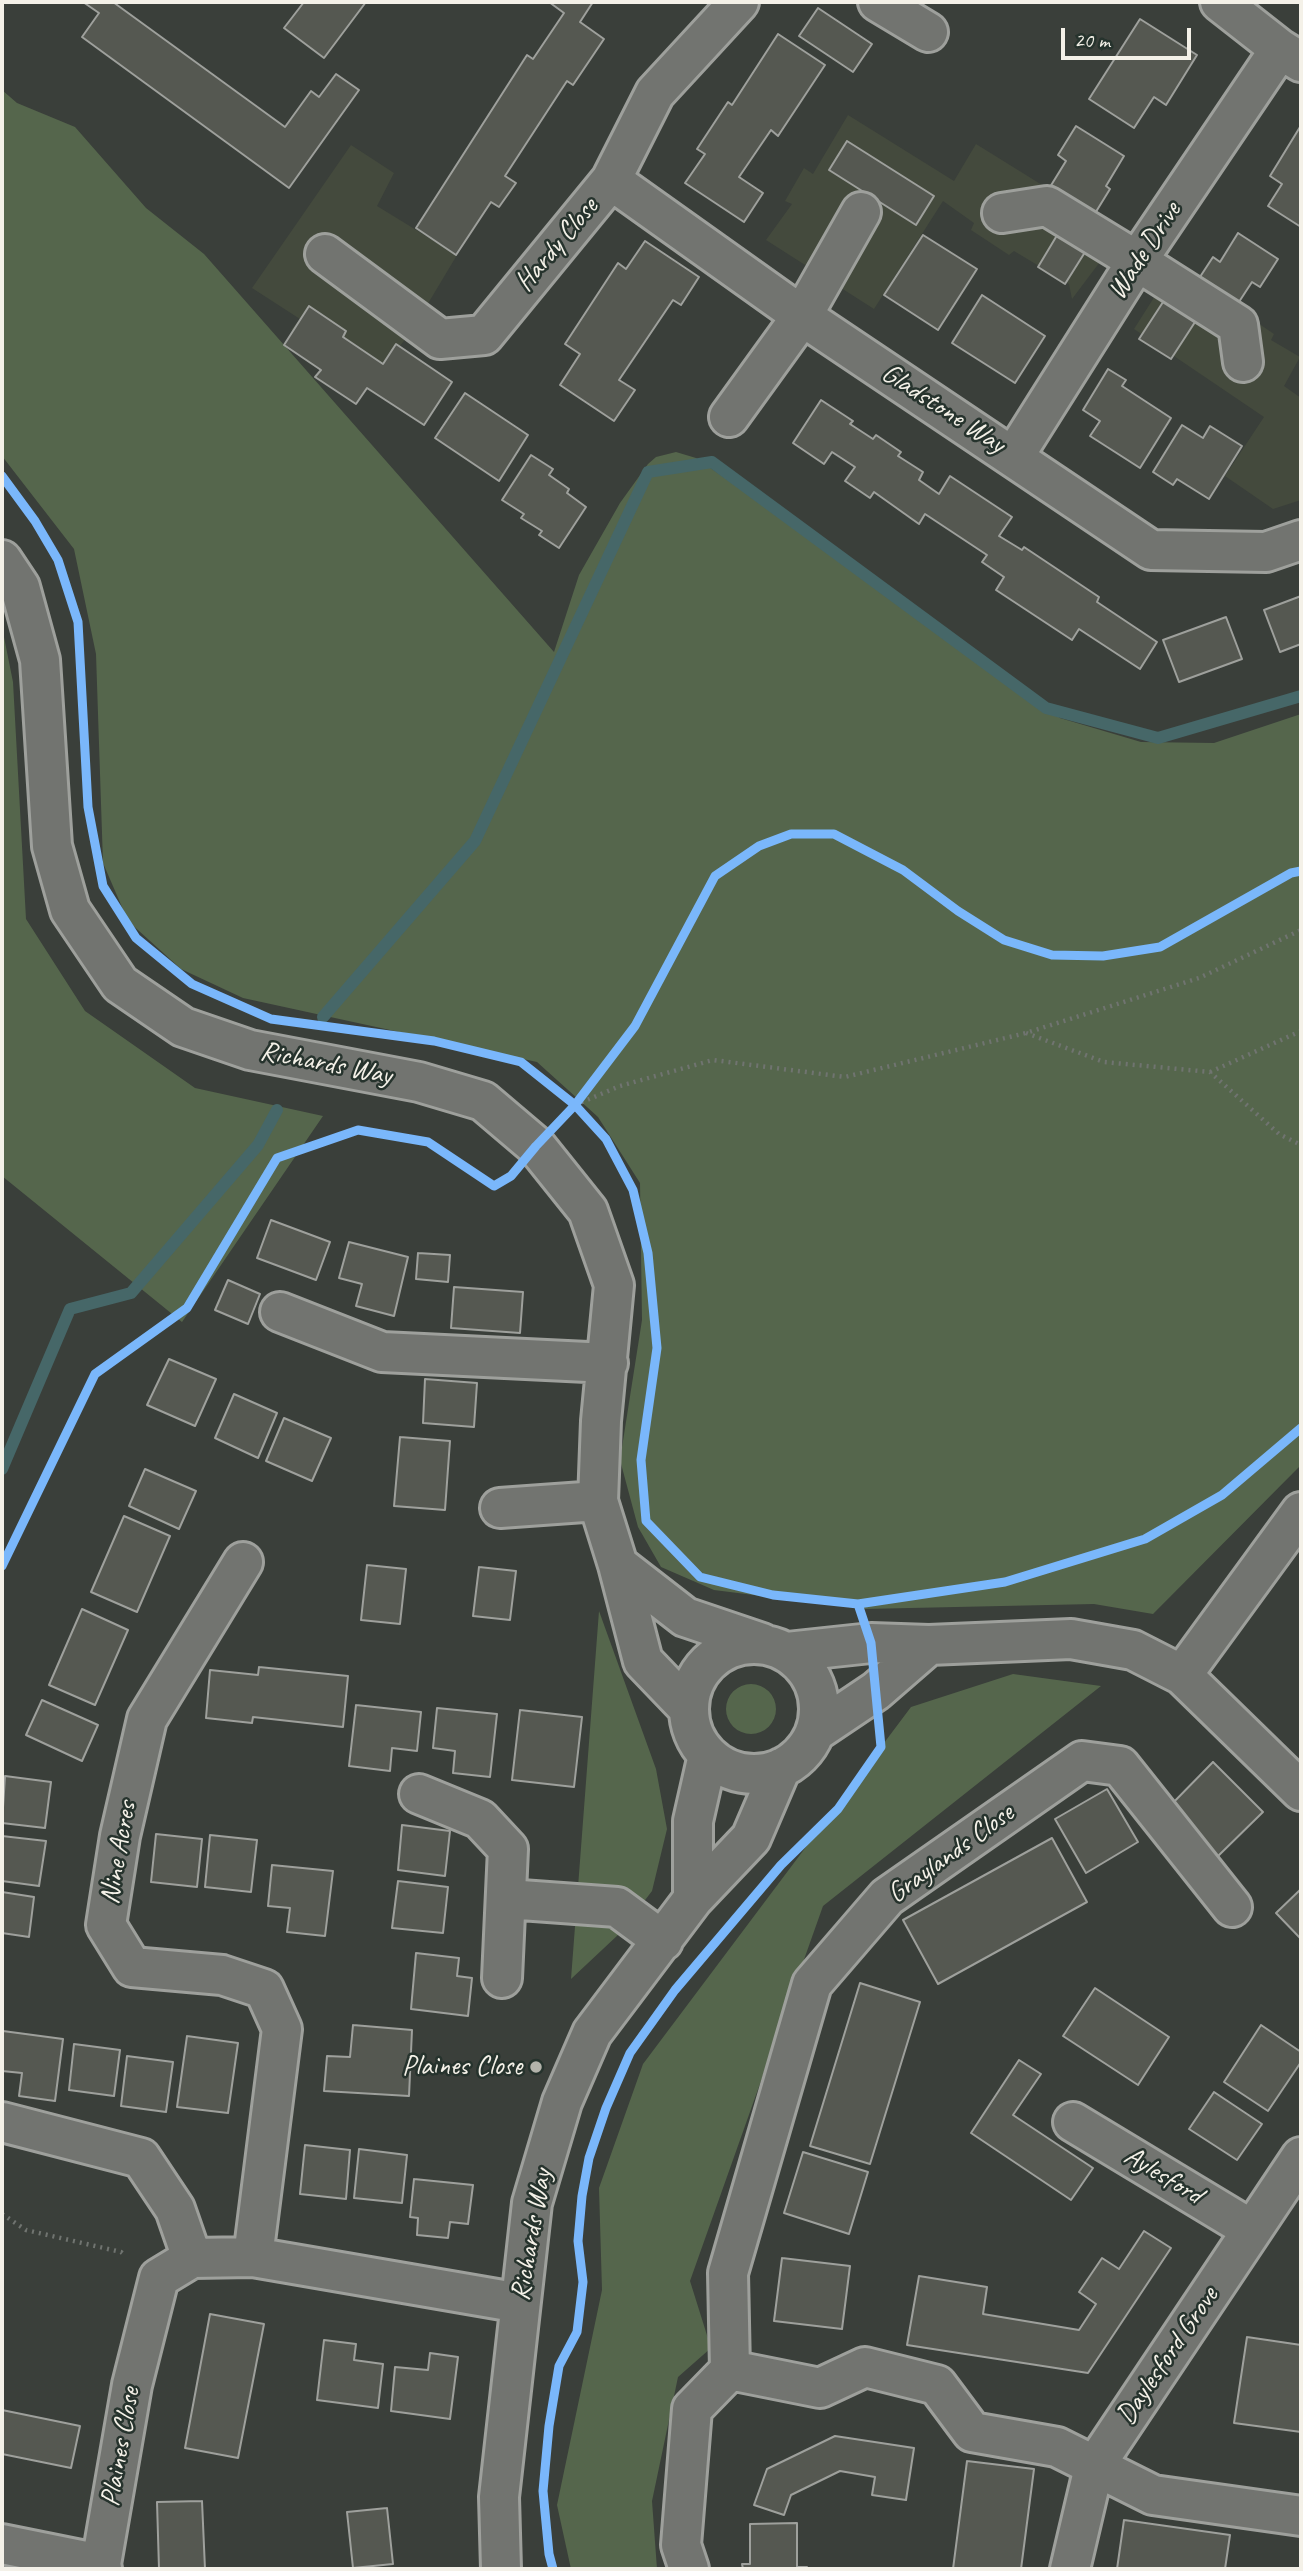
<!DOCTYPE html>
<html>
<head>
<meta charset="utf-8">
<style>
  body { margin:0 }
  #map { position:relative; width:1303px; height:2571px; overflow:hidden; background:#3a3f3a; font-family:Caveat,sans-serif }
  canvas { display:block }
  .frame { position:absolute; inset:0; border:4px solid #f4f1e8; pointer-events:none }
  .scale { position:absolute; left:1061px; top:28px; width:130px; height:32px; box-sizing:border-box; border:4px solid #f4f1e8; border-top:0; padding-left:9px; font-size:21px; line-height:24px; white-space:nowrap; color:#f4f1e8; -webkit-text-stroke:5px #26332d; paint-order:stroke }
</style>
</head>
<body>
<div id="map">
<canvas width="1303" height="2571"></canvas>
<div class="frame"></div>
<div class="scale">20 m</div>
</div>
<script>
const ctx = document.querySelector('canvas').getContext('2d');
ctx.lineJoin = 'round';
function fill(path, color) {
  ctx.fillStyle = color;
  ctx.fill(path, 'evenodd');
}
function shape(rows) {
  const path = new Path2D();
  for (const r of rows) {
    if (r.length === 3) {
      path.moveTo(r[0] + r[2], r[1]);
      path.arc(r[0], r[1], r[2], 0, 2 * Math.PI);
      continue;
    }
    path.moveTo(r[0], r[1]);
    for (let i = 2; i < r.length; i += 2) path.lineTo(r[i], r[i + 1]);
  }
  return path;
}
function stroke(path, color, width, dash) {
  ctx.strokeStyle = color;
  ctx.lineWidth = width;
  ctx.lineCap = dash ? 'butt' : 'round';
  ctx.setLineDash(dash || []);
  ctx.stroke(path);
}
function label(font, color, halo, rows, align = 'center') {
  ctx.font = font + ' Caveat,sans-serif';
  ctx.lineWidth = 5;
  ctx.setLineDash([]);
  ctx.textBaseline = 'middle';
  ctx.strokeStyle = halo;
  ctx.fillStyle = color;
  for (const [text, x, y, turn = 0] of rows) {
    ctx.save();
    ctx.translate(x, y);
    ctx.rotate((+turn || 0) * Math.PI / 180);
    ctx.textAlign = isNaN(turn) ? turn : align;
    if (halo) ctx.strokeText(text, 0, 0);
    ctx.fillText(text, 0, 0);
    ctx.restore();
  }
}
const built = shape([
  [848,115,954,181,976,144,1121,234,1072,299,1069,284,1014,251,1009,255,971,230,974,223,943,201,874,309,766,240,792,204,785,201,804,168,813,174],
  [351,145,394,173,377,206,457,255,411,332,368,386,334,355,291,330,300,319,252,288],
  [1174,266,1274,334,1271,340,1300,357,1284,386,1301,398,1301,500,1273,509,1225,476,1264,417,1134,329]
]);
const green = shape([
  [2,90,17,103,75,127,146,208,204,254,554,652,579,575,620,503,648,464,656,457,676,452,696,458,992,662,1060,718,1141,742,1214,743,1301,714,1301,1465,1153,1614,1094,1604,864,1609,714,1590,661,1567,638,1527,620,1460,642,1320,640,1183,598,1117,537,1062,243,998,181,969,128,921,103,863,96,654,74,549,2,456],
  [2,627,13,682,26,919,85,1011,195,1088,323,1116,182,1322,2,1176],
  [599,1611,656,1769,667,1829,652,1891,619,1934,571,1979],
  [1013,1674,1101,1686,823,1906,690,2281,711,2348,678,2377,652,2501,657,2569,571,2569,557,2505,602,2290,599,2188,643,2064,911,1707],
  [751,1709,25]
]);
const stream = shape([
  [323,1017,475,841,648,472,712,462,1046,708,1158,738,1301,696],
  [2,1469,70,1309,131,1293,258,1145,277,1110]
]);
const building = shape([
  [83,2,113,2,285,127,311,91,319,97,336,74,359,90,289,188,82,37,99,13,83,2],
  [304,2,366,2,324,58,284,28,304,2],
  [549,2,593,2,580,22,604,39,573,85,567,81,505,176,516,183,499,207,491,202,456,255,416,228,527,55,533,59,564,13,549,2],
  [818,8,872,44,853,72,799,36,818,8],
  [1140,19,1197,55,1166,105,1154,97,1134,128,1089,99,1140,19],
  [778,34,825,65,778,136,771,130,739,177,763,193,744,222,685,183,705,154,697,149,728,102,732,105,778,34],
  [1076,126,1124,156,1106,186,1110,189,1094,215,1050,187,1066,161,1058,155,1076,126],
  [1300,127,1301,127,1301,227,1268,206,1282,184,1270,176,1300,127],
  [847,141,934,196,916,225,829,170,847,141],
  [1059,232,1087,249,1065,284,1038,267,1059,232],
  [1238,233,1278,259,1260,287,1252,282,1235,308,1196,283,1213,257,1220,262,1238,233],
  [923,235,977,269,938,330,884,295,923,235],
  [645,241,699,277,681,305,673,300,619,380,635,390,614,421,560,385,580,354,565,344,618,263,626,269,645,241],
  [982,295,1045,336,1015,383,952,343,982,295],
  [1165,299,1197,319,1171,359,1139,339,1165,299],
  [309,306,346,331,343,337,383,364,396,344,452,382,424,425,367,388,356,404,315,377,321,370,284,345,309,306],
  [1108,369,1126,380,1122,386,1171,418,1140,468,1090,436,1100,421,1083,410,1108,369],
  [465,393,528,435,499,481,435,438,465,393],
  [821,400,853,421,850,424,873,439,876,435,901,452,898,456,923,472,919,480,939,494,950,476,1012,517,999,536,1022,550,1024,547,1099,597,1097,602,1157,642,1140,669,1079,629,1072,640,996,590,1004,577,982,562,987,555,925,514,919,524,874,492,870,498,845,481,855,467,832,452,824,464,793,443,821,400],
  [1182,425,1203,438,1210,426,1242,446,1209,499,1177,479,1173,485,1153,472,1182,425],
  [531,455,553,469,549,475,569,489,567,493,586,507,559,548,539,535,542,531,521,518,524,514,502,500,531,455],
  [1301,596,1301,644,1280,652,1264,610,1301,596],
  [1226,617,1242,659,1179,682,1163,640,1226,617],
  [271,1220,330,1242,316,1280,257,1258,271,1220],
  [349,1242,408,1257,394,1316,356,1306,362,1284,339,1278,349,1242],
  [418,1253,450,1255,448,1282,416,1279,418,1253],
  [228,1280,260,1294,248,1324,215,1310,228,1280],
  [454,1287,523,1292,520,1333,451,1328,454,1287],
  [169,1359,216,1379,195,1426,147,1405,169,1359],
  [425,1379,477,1383,474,1427,423,1423,425,1379],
  [234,1394,277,1413,258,1458,215,1438,234,1394],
  [284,1418,331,1438,312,1481,266,1461,284,1418],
  [400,1437,450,1441,445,1510,394,1506,400,1437],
  [145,1469,196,1491,179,1529,129,1506,145,1469],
  [124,1516,170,1536,137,1612,91,1592,124,1516],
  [367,1565,406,1569,400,1624,361,1620,367,1565],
  [479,1567,516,1571,510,1620,473,1616,479,1567],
  [82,1609,128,1630,95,1705,49,1685,82,1609],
  [259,1667,348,1676,343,1727,253,1717,252,1723,206,1718,210,1670,258,1675,259,1667],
  [42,1700,98,1725,82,1761,26,1735,42,1700],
  [356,1705,421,1712,417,1751,392,1748,390,1771,349,1766,356,1705],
  [437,1708,497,1714,490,1777,453,1773,455,1751,433,1748,437,1708],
  [520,1710,582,1717,574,1787,512,1780,520,1710],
  [1213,1762,1263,1812,1214,1860,1165,1811,1213,1762],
  [5,1776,51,1782,45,1828,2,1823,5,1776],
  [1107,1789,1138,1842,1086,1873,1055,1819,1107,1789],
  [402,1825,450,1831,445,1876,398,1870,402,1825],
  [156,1834,202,1839,197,1887,151,1882,156,1834],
  [210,1835,257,1840,251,1892,205,1887,210,1835],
  [2,1836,46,1841,39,1886,2,1881,2,1836],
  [1052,1838,1087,1902,938,1984,903,1920,1052,1838],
  [272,1865,333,1871,325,1936,287,1932,290,1908,268,1906,272,1865],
  [398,1881,448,1887,443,1933,392,1928,398,1881],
  [1301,1889,1301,1939,1276,1913,1301,1889],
  [2,1892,34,1897,29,1937,2,1933,2,1892],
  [416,1953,459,1958,457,1976,472,1978,468,2016,411,2009,416,1953],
  [860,1983,920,2002,870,2164,810,2146,860,1983],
  [1095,1988,1169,2037,1138,2085,1063,2036,1095,1988],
  [353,2025,412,2030,409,2096,324,2091,327,2056,350,2057,353,2025],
  [1261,2025,1301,2052,1301,2062,1268,2111,1224,2082,1261,2025],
  [3,2031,63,2039,55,2101,19,2096,22,2073,2,2071,3,2031],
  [187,2036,238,2043,228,2113,177,2107,187,2036],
  [74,2044,120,2050,114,2096,69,2090,74,2044],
  [127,2056,173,2062,166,2112,121,2106,127,2056],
  [1019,2060,1041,2074,1013,2115,1093,2168,1071,2200,971,2133,1019,2060],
  [1214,2092,1262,2124,1237,2160,1189,2129,1214,2092],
  [305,2145,350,2150,346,2199,300,2194,305,2145],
  [359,2149,407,2155,402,2203,354,2198,359,2149],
  [803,2152,868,2172,849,2234,784,2213,803,2152],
  [414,2179,473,2185,468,2224,450,2222,448,2238,417,2235,418,2218,410,2217,414,2179],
  [1144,2231,1171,2248,1088,2373,907,2345,919,2276,987,2287,983,2314,1079,2330,1096,2304,1079,2292,1102,2258,1119,2269,1144,2231],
  [782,2258,850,2266,842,2329,774,2321,782,2258],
  [210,2314,264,2324,238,2458,185,2448,210,2314],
  [1247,2337,1301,2345,1301,2432,1234,2423,1247,2337],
  [324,2340,356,2344,354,2360,383,2364,378,2408,317,2400,324,2340],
  [430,2353,458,2357,450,2419,391,2411,395,2367,428,2370,430,2353],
  [2,2410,80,2426,71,2468,2,2454,2,2410],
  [835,2436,914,2448,906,2500,872,2495,875,2477,840,2471,791,2495,784,2515,754,2505,767,2469,835,2436],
  [967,2461,1034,2469,1021,2569,953,2569,967,2461],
  [202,2501,205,2569,159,2569,157,2502,202,2501],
  [387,2508,393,2564,353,2568,347,2512,387,2508],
  [1124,2520,1230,2535,1225,2569,1117,2569,1124,2520],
  [797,2523,797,2567,807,2567,807,2569,743,2569,742,2564,750,2564,750,2524,797,2523]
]);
const path = shape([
  [1026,1033,1104,1062,1210,1072,1279,1134,1301,1145],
  [1210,1072,1301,1031],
  [575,1105,620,1086,713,1060,845,1077,1026,1033,1199,978,1301,930],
  [2,2214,26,2230,121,2252,126,2256]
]);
const minor = shape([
  [878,2,928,32],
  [1220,2,1280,49,1301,62],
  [611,180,802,316,1151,550,1266,552,1301,540],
  [1002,213,1047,206,1137,261,1238,325,1243,362],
  [325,254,440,339,484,335,611,180,655,93,739,2],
  [729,417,802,316,861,212],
  [1014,456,1137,261,1280,49],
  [2,560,20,587,40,660,52,846,70,910,120,984,183,1027,250,1050,419,1082,483,1101,536,1146,588,1211,614,1285,601,1421,598,1501,618,1565,643,1661,689,1709],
  [280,1312,382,1352,608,1363],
  [500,1508,598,1501],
  [243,1562,147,1719,120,1836,106,1925,132,1967,222,1975,264,1989,282,2029,253,2257],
  [618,1565,685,1617,762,1643],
  [754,1709,65],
  [787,1652,871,1643,929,1645,1071,1639,1133,1650,1182,1675,1301,1791],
  [1182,1675,1301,1512],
  [815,1732,876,1691,929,1645],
  [419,1794,480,1819,508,1849,502,1978],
  [507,1899,617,1907,663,1941],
  [693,1899,693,1821,708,1755],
  [2,2122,141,2158,175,2209,192,2258],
  [1073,2122,1252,2230],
  [730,2370,728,2273,812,1984,887,1897,1082,1761,1120,1766,1232,1907],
  [730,2370,820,2388,865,2367,937,2385,972,2432,1057,2447,1153,2495,1301,2516],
  [2,2544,101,2564],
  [102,2569,101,2564,132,2385,159,2278,192,2258,253,2257,520,2303],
  [501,2569,499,2497,532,2203,562,2102,592,2033,693,1899,751,1838,781,1768],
  [689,2569,681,2545,692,2409,730,2370],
  [1070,2569,1094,2467,1301,2157]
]);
const cycleway = shape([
  [2,476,35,521,58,560,78,622,88,807,103,886,136,938,192,984,271,1019,434,1041,521,1062,575,1105,606,1139,633,1190,648,1253,657,1348,641,1460,646,1521,700,1577,773,1595,858,1604,1005,1582,1145,1539,1222,1495,1301,1428],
  [2,1566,95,1374,187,1308,277,1158,358,1130,428,1142,494,1186,511,1176,536,1146,575,1105,635,1026,715,876,759,846,791,834,834,834,903,870,958,911,1004,940,1052,955,1103,956,1160,947,1291,873,1301,871],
  [553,2569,549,2554,543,2491,549,2426,559,2366,577,2332,583,2282,578,2241,582,2196,589,2158,606,2108,630,2053,675,1990,781,1865,838,1809,881,1747,871,1643,858,1604]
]);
const markers = [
  [536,2067,7,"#b3b3ab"]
];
const streetNames = [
  ["Hardy Close",557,245,-50],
  ["Wade Drive",1145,251,-57],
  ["Gladstone Way",943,409,33],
  ["Richards Way",326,1064,11],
  ["Nine Acres",119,1853,-80],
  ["Graylands Close",951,1854,-36],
  ["Aylesford",1163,2176,31],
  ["Richards Way",532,2235,-80],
  ["Daylesford Grove",1168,2356,-56],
  ["Plaines Close",121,2447,-80]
];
const poiNames = [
  ["Plaines Close",522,2067]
];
fill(built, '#444a3d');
fill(green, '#55664c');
stroke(stream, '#466768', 12);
fill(building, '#555851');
stroke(building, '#9ea09c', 2);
stroke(minor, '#9ea09c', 44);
stroke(path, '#707470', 4.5, [2, 5]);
stroke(minor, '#727470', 38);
stroke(cycleway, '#7ab7fb', 9);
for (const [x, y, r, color] of markers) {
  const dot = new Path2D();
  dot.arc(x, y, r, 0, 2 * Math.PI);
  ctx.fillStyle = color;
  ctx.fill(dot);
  stroke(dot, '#26332d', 2.5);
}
label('28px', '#f4f1e8', '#26332d', streetNames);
label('28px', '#f4f1e8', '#26332d', poiNames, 'right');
</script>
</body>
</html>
